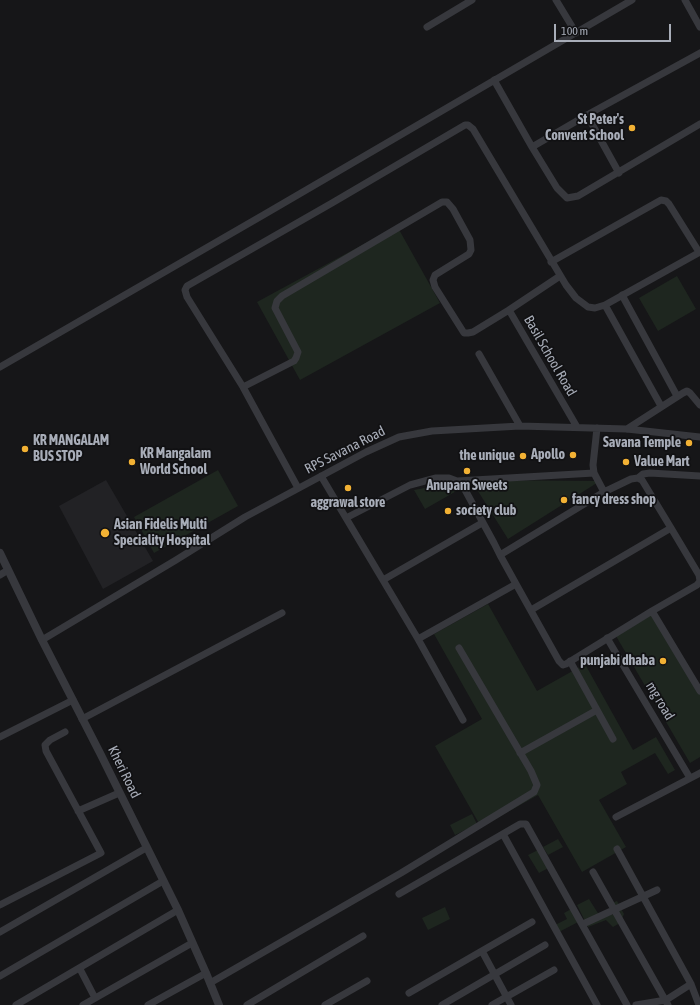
<!DOCTYPE html>
<html>
<head>
<meta charset="utf-8">
<style>
  body { margin:0 }
  #map { position:relative; width:700px; height:1005px; overflow:hidden; background:#161618; font-family:"Asap Condensed",sans-serif }
  canvas { display:block }
  .scale { position:absolute; left:554px; top:24px; width:117px; height:18px; box-sizing:border-box; border:2px solid #a8adb8; border-top:0; padding-left:5px; font-size:12px; line-height:14px; white-space:nowrap; color:#a8adb8; -webkit-text-stroke:3px #111113; paint-order:stroke }
</style>
</head>
<body>
<div id="map">
<canvas width="700" height="1005"></canvas>
<div class="scale">100 m</div>
</div>
<script>
const ctx = document.querySelector('canvas').getContext('2d');
ctx.lineJoin = 'round';
function fill(path, color) {
  ctx.fillStyle = color;
  ctx.fill(path, 'evenodd');
}
function shape(rows) {
  const path = new Path2D();
  for (const r of rows) {
    path.moveTo(r[0], r[1]);
    for (let i = 2; i < r.length; i += 2) path.lineTo(r[i], r[i + 1]);
  }
  return path;
}
function stroke(path, color, width, dash) {
  ctx.strokeStyle = color;
  ctx.lineWidth = width;
  ctx.lineCap = dash ? 'butt' : 'round';
  ctx.setLineDash(dash || []);
  ctx.stroke(path);
}
function label(font, color, halo, rows, align = 'center') {
  ctx.font = font + ' "Asap Condensed",sans-serif';
  ctx.lineWidth = 3.5;
  ctx.setLineDash([]);
  ctx.textBaseline = 'middle';
  ctx.strokeStyle = halo;
  ctx.fillStyle = color;
  for (const [text, x, y, turn = 0] of rows) {
    ctx.save();
    ctx.translate(x, y);
    ctx.rotate((+turn || 0) * Math.PI / 180);
    ctx.textAlign = isNaN(turn) ? turn : align;
    if (halo) ctx.strokeText(text, 0, 0);
    ctx.fillText(text, 0, 0);
    ctx.restore();
  }
}
const built = shape([
  [106,480,153,561,103,589,59,506]
]);
const green = shape([
  [397,226,440,303,300,380,257,302],
  [677,276,696,309,658,331,639,298],
  [218,470,238,506,154,553,134,517],
  [471,480,600,481,508,539],
  [456,482,460,489,425,509,414,490],
  [488,604,537,691,585,664,633,750,656,737,675,770,668,774,655,753,621,772,627,784,599,800,626,847,582,872,538,795,481,827,435,746,482,719,434,634],
  [653,614,700,694,700,757,690,763,616,636],
  [472,814,477,824,455,835,450,825],
  [558,839,563,847,548,855,543,847],
  [542,848,552,866,539,873,528,855],
  [589,899,601,918,617,913,612,903,617,901,624,914,620,923,613,927,606,920,588,927,577,905],
  [445,907,450,919,428,930,422,918],
  [575,907,582,920,557,933,553,926,567,919,564,913]
]);
const minor = shape([
  [556,0,576,33],
  [685,0,700,27],
  [427,27,472,0],
  [494,80,532,147,557,188,567,198,578,196,700,124],
  [587,115,619,173],
  [532,147,587,115,700,53],
  [551,262,661,200,666,201,669,204,699,252],
  [560,276,509,310,577,427],
  [622,295,677,396],
  [605,305,661,406],
  [479,354,520,426],
  [0,367,265,214,632,0],
  [243,387,294,361,296,358,298,352,275,308,277,301,282,296,442,202,447,202,453,209,470,240,471,250,469,254,435,275,433,280,435,287,464,333,468,333,473,332,509,310],
  [597,428,593,465,594,473,604,492],
  [627,429,683,393,687,391,690,393,700,405],
  [321,476,418,639,463,720],
  [638,478,643,474,650,473,700,476],
  [457,481,594,473],
  [298,488,243,387,187,297,185,290,187,286,332,203,465,125,468,125,473,129,566,285,576,298,588,307,595,308,605,305,700,252],
  [346,518,410,485,436,478,449,478,457,481,464,488,494,543,500,555,516,584,559,661,563,665,566,664,652,611,697,585,700,581,699,575,671,528,642,480,638,478,631,479,604,492,500,555],
  [0,575,8,570],
  [383,580,482,523],
  [531,610,671,528],
  [652,611,700,691],
  [607,638,690,778],
  [418,639,516,584],
  [42,640,176,560,245,517,366,452,399,437,432,431,520,426,627,429,700,437],
  [570,661,613,739],
  [82,719,282,613],
  [0,737,73,700],
  [520,753,597,710],
  [78,811,119,793],
  [616,817,700,773],
  [503,834,597,1005],
  [617,849,691,984,699,1005],
  [593,872,668,1005],
  [399,894,520,824,526,824,627,1005],
  [0,905,101,853,46,751,45,745,50,740,65,732],
  [583,924,657,890],
  [0,932,146,848],
  [482,951,511,1005],
  [80,969,95,998],
  [0,976,163,881],
  [210,983,401,873,534,792,537,785,531,771,459,648],
  [409,993,532,922],
  [16,1005,178,910],
  [83,1005,192,943],
  [148,1005,206,973],
  [247,1005,363,936],
  [325,1005,367,981],
  [442,1005,545,945],
  [492,1005,554,970],
  [636,1005,666,1000,691,984]
]);
const tertiary = shape([
  [0,553,42,640,100,753,178,910,206,973,219,1005]
]);
const markers = [
  [632,128,4,"#f2b134"],
  [689,443,4,"#f2b134"],
  [25,449,4,"#f2b134"],
  [573,455,4,"#f2b134"],
  [523,456,4,"#f2b134"],
  [132,462,4,"#f2b134"],
  [626,462,4,"#f2b134"],
  [467,471,4,"#f2b134"],
  [348,488,4,"#f2b134"],
  [564,500,4,"#f2b134"],
  [448,511,4,"#f2b134"],
  [105,533,5,"#f2b134"],
  [663,661,4,"#f2b134"]
];
const poiNames = [
  ["St Peter's",624,120,"right"],
  ["Convent School",624,136,"right"],
  ["KR MANGALAM",33,441],
  ["BUS STOP",33,457],
  ["Savana Temple",681,443,"right"],
  ["KR Mangalam",140,454],
  ["World School",140,470],
  ["Apollo",565,455,"right"],
  ["the unique",515,456,"right"],
  ["Value Mart",634,462],
  ["Anupam Sweets",467,486,"center"],
  ["fancy dress shop",572,500],
  ["aggrawal store",348,503,"center"],
  ["society club",456,511],
  ["Asian Fidelis Multi",114,525],
  ["Speciality Hospital",114,541],
  ["punjabi dhaba",655,661,"right"]
];
const streetNames = [
  ["Basil School Road",550,356,60],
  ["RPS Savana Road",345,450,-27],
  ["mg road",660,701,59],
  ["Kheri Road",124,772,64]
];
fill(built, '#222225');
fill(green, '#1e261f');
stroke(minor, '#37383d', 7);
stroke(tertiary, '#37383d', 8);
for (const [x, y, r, color] of markers) {
  const dot = new Path2D();
  dot.arc(x, y, r, 0, 2 * Math.PI);
  ctx.fillStyle = color;
  ctx.fill(dot);
  stroke(dot, '#111113', 1.5);
}
label('bold 14px', '#a8adb8', '#111113', poiNames, 'left');
label('14px', '#a8adb8', '#111113', streetNames);
</script>
</body>
</html>
